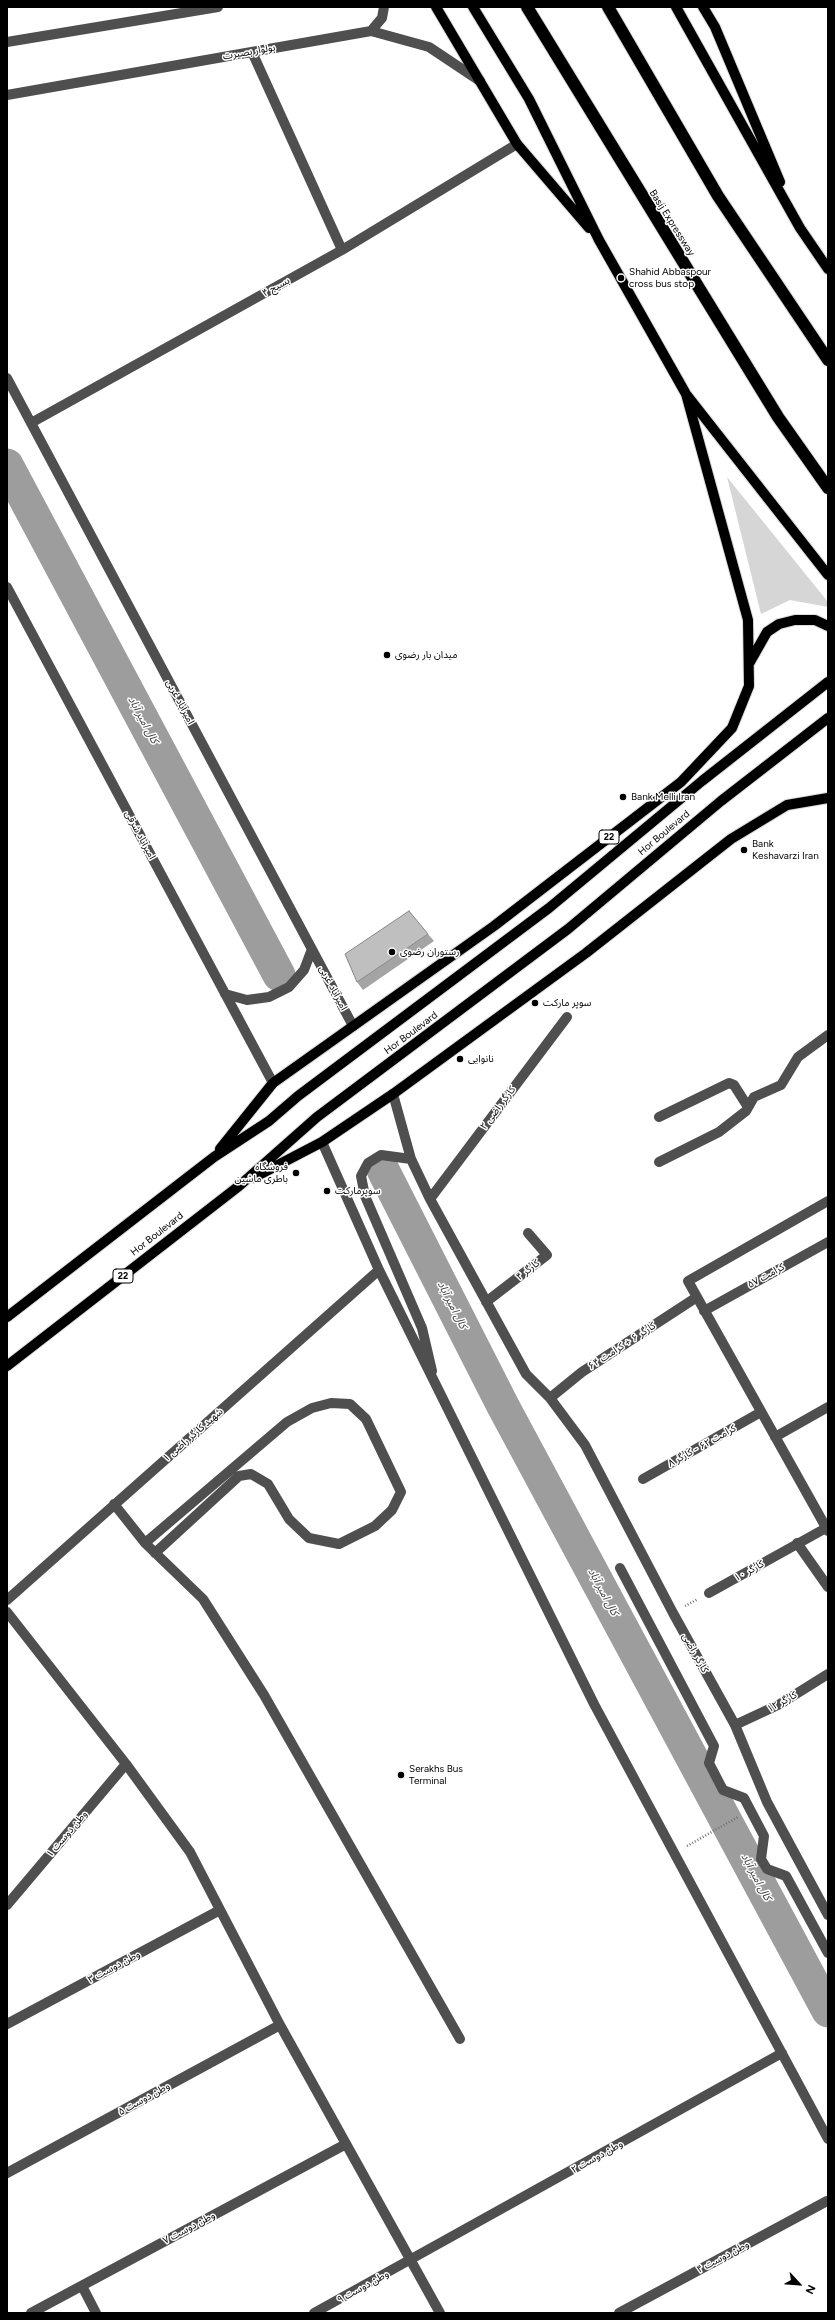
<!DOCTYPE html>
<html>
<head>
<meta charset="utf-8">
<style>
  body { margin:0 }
  #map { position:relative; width:835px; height:2320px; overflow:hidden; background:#fff; font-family:Figtree,sans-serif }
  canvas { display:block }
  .frame { position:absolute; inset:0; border:8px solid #000; pointer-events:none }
  .north { position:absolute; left:779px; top:2264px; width:40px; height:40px; -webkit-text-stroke:3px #fff; paint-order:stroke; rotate:116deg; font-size:11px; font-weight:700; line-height:16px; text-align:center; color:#000 }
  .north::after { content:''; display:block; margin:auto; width:14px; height:18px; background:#000; clip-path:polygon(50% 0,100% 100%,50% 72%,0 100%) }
</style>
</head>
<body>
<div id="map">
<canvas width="835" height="2320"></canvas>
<div class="frame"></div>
<div class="north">N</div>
</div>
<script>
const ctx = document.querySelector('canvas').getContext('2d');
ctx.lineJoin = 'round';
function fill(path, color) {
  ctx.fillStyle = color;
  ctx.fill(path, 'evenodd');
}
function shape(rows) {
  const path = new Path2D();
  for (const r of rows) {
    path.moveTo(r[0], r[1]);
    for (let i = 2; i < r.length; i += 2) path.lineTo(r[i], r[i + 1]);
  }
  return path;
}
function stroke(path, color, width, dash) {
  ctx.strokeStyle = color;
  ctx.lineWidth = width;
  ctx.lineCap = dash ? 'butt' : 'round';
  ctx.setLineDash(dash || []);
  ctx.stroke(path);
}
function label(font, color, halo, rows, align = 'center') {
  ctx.font = font + ' Figtree,"Noto Sans Arabic",sans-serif';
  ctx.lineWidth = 3;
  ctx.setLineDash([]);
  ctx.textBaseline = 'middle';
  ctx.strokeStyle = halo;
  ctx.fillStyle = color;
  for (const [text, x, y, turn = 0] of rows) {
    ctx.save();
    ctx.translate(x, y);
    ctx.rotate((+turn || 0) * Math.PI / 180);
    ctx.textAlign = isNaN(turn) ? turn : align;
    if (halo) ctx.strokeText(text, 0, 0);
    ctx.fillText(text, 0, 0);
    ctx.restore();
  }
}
const green = shape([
  [727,477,828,602,828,607,790,600,761,614]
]);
const river = shape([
  [7,465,279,975],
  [383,1170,503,1406,828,2011]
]);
const path = shape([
  [685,1606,698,1599],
  [687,1846,738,1817]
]);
const minor = shape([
  [371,31,382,18,384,7],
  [7,42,218,7],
  [252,52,342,250],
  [7,95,371,31,429,47,480,81],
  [7,378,353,1026],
  [31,423,342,250,517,144],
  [7,587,273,1083],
  [225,994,247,1000,269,997,289,987,304,970,312,949],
  [393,1094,411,1159,430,1199,526,1374,550,1398,585,1445,673,1613,735,1725,767,1802,828,1915],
  [659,1117,729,1083,734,1085,748,1107],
  [322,1142,379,1270,594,1704,828,2139],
  [411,1159,381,1155,368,1163,361,1176,365,1196,422,1328,432,1371],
  [659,1162,719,1132,746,1111,754,1097,781,1085,798,1057,828,1035],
  [430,1199,567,1017],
  [828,1201,688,1281,828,1531],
  [486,1302,547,1255,528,1233],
  [704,1311,828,1242],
  [550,1398,582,1372,697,1297],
  [775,1437,828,1407],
  [643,1479,761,1412],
  [114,1504,145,1543,203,1599,264,1695,460,2039],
  [145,1543,287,1422,312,1408,331,1403,350,1404,366,1419,401,1492,392,1510,375,1526,339,1544,309,1538,289,1519,268,1484,251,1474,239,1476,155,1553],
  [797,1543,828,1587],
  [620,1568,714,1746,709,1763,723,1790,744,1798,764,1836,761,1859,767,1869,786,1876,828,1953],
  [709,1593,826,1528],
  [7,1600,379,1270],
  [7,1612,126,1764,190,1852,280,2025,440,2313],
  [735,1725,780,1704,828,1674],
  [7,1905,126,1764],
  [7,2024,220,1910],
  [7,2173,280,2025],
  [82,2286,96,2313],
  [31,2313,346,2144],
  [314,2313,782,2053],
  [619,2313,827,2201]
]);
const major = shape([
  [436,7,517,144,589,228],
  [473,7,529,99,599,240,686,394,828,575],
  [676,7,800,228,828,269],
  [703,7,715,27,780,182],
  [750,662,767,632,779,624,795,620,815,620,828,626],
  [220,1149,273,1083,494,926,681,782,732,728,749,686,748,620,686,394],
  [253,1178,322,1142,393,1094,586,953,731,839,787,805,828,798],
  [7,1317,214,1157,269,1121,298,1096,549,908,702,781,828,682],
  [7,1366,239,1186,317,1117,568,929,721,801,828,718]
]);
const highway = shape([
  [527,7,778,417,828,488],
  [608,7,718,196,828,360]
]);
const wall = shape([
  [428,934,434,941,363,990,357,982]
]);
const building = shape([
  [409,911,428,934,357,982,345,954,409,911]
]);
const markers = [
  [621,278,4,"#000"],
  [387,655,4,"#000"],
  [623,797,4,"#000"],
  [744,850,4,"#000"],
  [392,952,4,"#000"],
  [535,1003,4,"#000"],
  [460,1059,4,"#000"],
  [296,1173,4,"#000"],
  [327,1191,4,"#000"],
  [401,1775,4,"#000"]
];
const shields = [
  [609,837,20],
  [123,1276,20]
];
const shieldNames = [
  ["22",609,837],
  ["22",123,1276]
];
const streetNames = [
  ["بولوار بصیرت",249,52,-10],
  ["Basij Expressway",672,223,58],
  ["بسیج ۴",276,287,-29],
  ["امیرآباد غربی",180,702,62],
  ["Hor Boulevard",664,833,-40],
  ["امیرآباد شرقی",140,835,62],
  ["امیرآباد غربی",333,988,62],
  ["Hor Boulevard",411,1033,-37],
  ["کارگر راضی ۲",498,1108,-53],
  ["Hor Boulevard",157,1234,-38],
  ["کارگر ۴",528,1270,-38],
  ["کرامت ۵۷",766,1276,-29],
  ["کارگر ۶ + کرامت ۶۴",622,1346,-33],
  ["شهید کارگر راضی ۱",193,1435,-41],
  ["کرامت ۶۲ - کارگر ۸",702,1446,-29],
  ["کارگر ۱۰",749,1571,-29],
  ["کارگر راضی",695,1653,61],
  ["کارگر ۱۲",782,1702,-29],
  ["وطن دوست ۱",67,1834,-50],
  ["وطن دوست ۳",114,1967,-28],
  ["وطن دوست ۵",144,2099,-29],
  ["وطن دوست ۲",597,2157,-29],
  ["وطن دوست ۷",189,2228,-28],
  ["وطن دوست ۴",723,2257,-28],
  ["وطن دوست ۹",363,2287,-29]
];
const poiNames = [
  ["Shahid Abbaspour",629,272],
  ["cross bus stop",629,284],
  ["میدان بار رضوی",395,655],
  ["Bank Melli Iran",631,797],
  ["Bank",752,844],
  ["Keshavarzi Iran",752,856],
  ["رستوران رضوی",400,952],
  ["سوپر مارکت",543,1003],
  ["نانوایی",468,1059],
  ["فروشگاه",288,1167,"right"],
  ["باطری ماشین",288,1179,"right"],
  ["سوپرمارکت",335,1191],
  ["Serakhs Bus",409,1769],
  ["Terminal",409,1781]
];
const waterNames = [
  ["کال امیر آباد",143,720,62],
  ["کال امیر آباد",452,1305,63],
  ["کال امیر آباد",603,1592,62],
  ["کال امیر آباد",756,1877,62]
];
fill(green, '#d6d6d6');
stroke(river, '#9d9d9d', 33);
stroke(major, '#dbdbdb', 12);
stroke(highway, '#dbdbdb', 14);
stroke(path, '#717171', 2.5, [1, 2]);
stroke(minor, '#4f4f4f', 10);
stroke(major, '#000', 10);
stroke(highway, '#000', 12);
fill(wall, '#a4a4a4');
fill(building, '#bfbfbf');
stroke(building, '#868686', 1);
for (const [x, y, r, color] of markers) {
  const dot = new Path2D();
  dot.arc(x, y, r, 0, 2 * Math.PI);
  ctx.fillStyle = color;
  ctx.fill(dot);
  stroke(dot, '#fff', 1.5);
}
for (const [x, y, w] of shields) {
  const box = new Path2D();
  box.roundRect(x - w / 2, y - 7, w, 14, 3);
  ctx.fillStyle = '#fff';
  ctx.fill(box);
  stroke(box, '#000', 1);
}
label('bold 9px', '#000', null, shieldNames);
label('10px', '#000', '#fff', streetNames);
label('10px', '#000', '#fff', poiNames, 'left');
label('italic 11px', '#3e3e3e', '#fff', waterNames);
</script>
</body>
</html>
